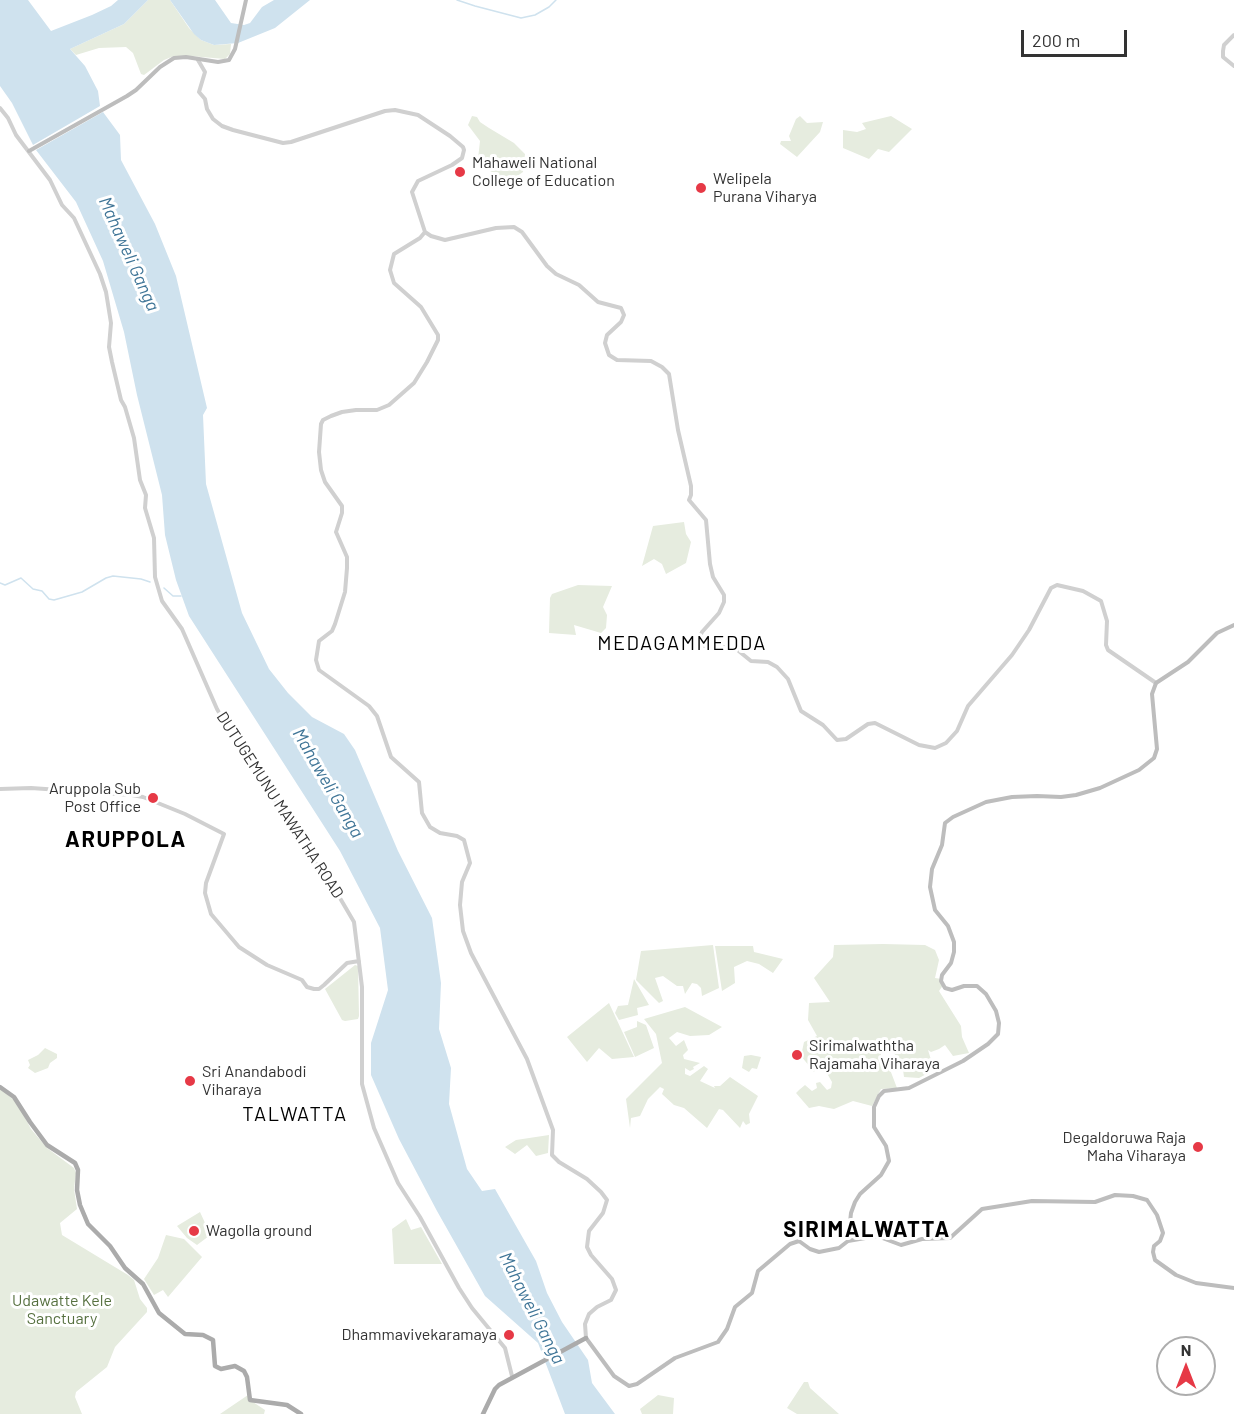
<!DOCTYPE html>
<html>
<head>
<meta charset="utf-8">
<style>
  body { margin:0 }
  #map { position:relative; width:1234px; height:1414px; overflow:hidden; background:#fff; font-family:Barlow,sans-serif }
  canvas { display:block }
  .north { position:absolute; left:1156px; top:1336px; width:60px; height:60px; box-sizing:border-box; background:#fff; border:2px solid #adadad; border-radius:50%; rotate:0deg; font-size:16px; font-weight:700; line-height:24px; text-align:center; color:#333 }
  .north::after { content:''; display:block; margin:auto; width:21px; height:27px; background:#e63946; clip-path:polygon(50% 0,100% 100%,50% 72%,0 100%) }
  .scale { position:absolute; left:1021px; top:30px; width:106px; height:27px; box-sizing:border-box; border:3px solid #333; border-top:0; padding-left:8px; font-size:18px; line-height:21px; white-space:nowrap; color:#333; -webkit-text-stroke:4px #fff; paint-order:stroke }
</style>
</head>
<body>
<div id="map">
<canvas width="1234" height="1414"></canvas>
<div class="north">N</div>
<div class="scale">200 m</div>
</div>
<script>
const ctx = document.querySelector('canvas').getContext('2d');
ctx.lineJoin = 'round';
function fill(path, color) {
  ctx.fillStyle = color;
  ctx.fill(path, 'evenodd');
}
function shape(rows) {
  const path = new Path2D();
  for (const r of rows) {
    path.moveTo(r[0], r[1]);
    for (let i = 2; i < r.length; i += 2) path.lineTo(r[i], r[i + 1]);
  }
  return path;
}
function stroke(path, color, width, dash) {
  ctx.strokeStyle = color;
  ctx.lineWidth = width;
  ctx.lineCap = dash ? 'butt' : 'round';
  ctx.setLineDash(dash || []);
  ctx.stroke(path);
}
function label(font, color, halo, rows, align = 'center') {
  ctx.font = font + ' Barlow,sans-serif';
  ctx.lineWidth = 6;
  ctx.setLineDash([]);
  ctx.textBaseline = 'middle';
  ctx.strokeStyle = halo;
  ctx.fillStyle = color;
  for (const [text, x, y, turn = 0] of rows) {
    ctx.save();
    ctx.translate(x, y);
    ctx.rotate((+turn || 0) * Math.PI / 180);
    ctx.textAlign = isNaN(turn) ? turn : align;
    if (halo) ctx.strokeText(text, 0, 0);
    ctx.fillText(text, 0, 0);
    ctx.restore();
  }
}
const green = shape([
  [148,0,170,0,189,28,201,40,214,45,231,44,230,54,225,59,190,56,174,56,164,60,144,75,141,74,133,53,126,47,99,48,76,55,70,49,124,24],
  [472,116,477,117,480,122,489,128,514,143,525,154,523,172,510,181,482,167,478,159,480,141,468,125],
  [800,116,807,123,823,122,820,132,797,157,780,144,781,141,791,141,789,136,796,119],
  [891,116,912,129,889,152,878,149,869,159,843,148,843,130,857,132,866,129,862,123],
  [684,522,686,534,691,542,686,563,666,574,662,564,654,559,642,566,653,526],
  [578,585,612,586,603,607,607,615,606,628,601,633,574,625,576,635,549,633,550,598,552,594],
  [883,944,925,945,935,950,939,960,935,978,942,979,944,984,939,991,961,1026,962,1037,969,1053,953,1056,945,1045,939,1049,931,1052,928,1050,932,1063,930,1072,919,1078,904,1077,902,1062,888,1047,879,1045,881,1055,889,1067,897,1088,881,1089,872,1106,853,1101,834,1109,819,1106,809,1108,796,1093,799,1090,805,1085,812,1091,817,1088,816,1083,820,1082,827,1090,831,1088,832,1082,824,1068,827,1061,819,1060,814,1072,801,1056,804,1042,817,1036,808,1020,809,1003,830,1002,814,978,833,957,834,945],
  [713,945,719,988,702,996,701,988,697,984,692,983,685,994,683,986,677,986,663,976,655,978,663,1001,659,1003,636,980,641,951],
  [715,946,753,946,754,952,783,959,773,973,759,964,747,961,734,967,735,983,722,991],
  [355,965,358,966,359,1016,358,1019,345,1021,342,1020,325,989],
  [634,979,649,1005,637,1008,638,1015,619,1020,615,1013,618,1006,628,1005],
  [609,1003,634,1057,612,1059,599,1048,587,1062,567,1037],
  [685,1007,722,1027,709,1035,690,1036,677,1032,669,1038,676,1046,684,1040,688,1050,683,1055,684,1059,700,1063,693,1067,694,1069,690,1071,685,1068,685,1074,690,1076,704,1066,708,1069,700,1081,715,1088,714,1086,720,1086,730,1077,758,1096,749,1114,750,1123,746,1125,743,1121,740,1128,723,1110,719,1109,707,1128,684,1108,674,1105,662,1094,664,1089,660,1087,648,1099,640,1116,631,1118,630,1128,626,1099,662,1063,656,1034,644,1019],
  [637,1021,646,1025,654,1048,635,1057,624,1032,637,1027],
  [45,1048,57,1054,57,1058,50,1063,48,1068,35,1073,28,1068,30,1065,28,1060,38,1055],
  [751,1055,761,1057,757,1069,752,1068,749,1072,742,1068,744,1056],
  [0,1088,17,1103,31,1129,47,1148,74,1168,76,1173,74,1189,77,1209,60,1223,62,1235,128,1275,134,1280,140,1299,147,1308,147,1312,115,1347,107,1367,76,1392,75,1397,82,1414,0,1414],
  [549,1135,548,1153,536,1156,527,1145,515,1154,505,1147,516,1140],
  [200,1212,206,1225,209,1236,197,1245,187,1238,177,1226],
  [406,1219,411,1230,421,1227,442,1264,394,1264,392,1229],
  [166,1235,184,1239,202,1257,168,1297,163,1290,154,1295,144,1279,158,1258],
  [804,1382,808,1382,810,1388,839,1414,797,1414,787,1408],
  [248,1395,250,1400,265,1410,264,1414,220,1414],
  [658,1395,674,1398,673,1414,642,1414,640,1409]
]);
const water = shape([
  [0,0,28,0,51,31,92,15,111,6,118,0,148,0,124,24,70,49,85,66,98,91,100,106,33,145,12,103,0,86],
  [170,0,215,0,231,23,244,25,250,23,262,7,274,0,310,0,275,28,238,43,214,45,201,40,194,34],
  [103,112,120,135,121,160,155,224,176,276,207,408,203,415,206,484,242,613,269,669,288,693,312,717,344,734,355,750,398,851,432,918,441,983,439,1029,451,1068,449,1104,467,1169,482,1191,495,1189,536,1261,547,1293,562,1322,588,1360,592,1383,615,1414,565,1414,538,1343,485,1296,437,1211,399,1139,371,1075,371,1043,388,990,380,928,340,851,189,616,176,580,165,535,162,495,137,395,124,332,103,261,76,202,36,150]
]);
const stream = shape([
  [457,0,475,6,521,18,535,15,549,7,556,0],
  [0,583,5,585,21,578,33,589,42,591,49,599,54,600,82,592,106,578,113,576,141,579,150,582],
  [164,588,173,596,181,596]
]);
const tertiary = shape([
  [1234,35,1224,45,1223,51,1223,57,1234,66],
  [198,60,205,72,199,92,205,99,207,109,213,119,222,126,233,130,283,143,291,142,385,111,395,110,418,115,450,136,463,147,464,150,462,158,452,165,418,181,412,192,425,232],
  [0,108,8,118,16,135,50,180,62,205,74,218,100,274,106,292,111,323,109,347,112,362,121,400,125,407,134,438,140,480,146,495,145,508,154,538,155,577,162,601,182,629,217,709,239,747,269,793,300,833,312,858,337,893,354,922,362,987,362,1084,374,1128,398,1183,420,1217,459,1288,472,1308,505,1348,512,1376],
  [425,232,420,238,394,254,390,270,394,283,421,307,438,335,438,340,427,362,414,383,389,405,377,410,356,410,342,412,331,416,323,420,321,424,319,452,321,470,325,482,342,506,342,513,336,532,347,557,347,568,345,592,335,624,332,631,319,641,316,660,319,670,369,706,377,716,391,757,419,782,422,813,430,827,440,833,457,836,464,840,470,863,462,882,460,905,463,931,471,953,527,1059,553,1130,552,1155,559,1162,587,1179,601,1192,607,1200,603,1213,589,1231,587,1247,591,1255,612,1279,616,1290,611,1300,597,1307,589,1314,585,1324,586,1338],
  [425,232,431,236,445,240,496,228,514,227,522,232,547,266,556,274,579,285,598,302,621,308,624,315,621,322,607,335,605,343,609,355,617,360,651,361,662,367,669,374,678,430,691,486,691,495,689,500,706,520,710,564,713,577,724,595,724,602,719,613,702,632,698,641,705,646,735,648,751,661,768,662,777,667,788,679,801,711,823,725,837,740,846,739,868,724,875,723,919,745,935,748,946,743,957,731,968,706,1012,655,1029,630,1051,588,1057,585,1083,591,1101,601,1107,621,1106,645,1108,650,1156,683],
  [0,789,31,788,132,795,143,797,185,814,224,834,206,883,205,893,211,914,239,947,267,965,302,980,307,987,314,989,319,989,324,985,347,963,359,961]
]);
const secondary = shape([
  [29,151,127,96,136,90,160,67,174,58,186,57,218,62,229,60,235,49,246,0],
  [848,1241,877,1236,901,1245,922,1239,950,1238,982,1209,1032,1201,1095,1202,1115,1195,1133,1196,1147,1200,1157,1215,1163,1233,1160,1241,1154,1246,1153,1252,1155,1260,1176,1275,1196,1283,1234,1288],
  [586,1338,614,1376,629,1386,637,1384,675,1358,718,1342,727,1329,735,1307,752,1293,758,1271,790,1244,799,1241,810,1249,819,1252,839,1248,848,1241,851,1213,855,1202,860,1194,881,1175,889,1161,886,1146,874,1127,874,1107,879,1096,884,1091,909,1088,963,1061,988,1044,998,1034,999,1023,996,1011,986,994,977,986,964,986,952,990,945,988,941,981,942,975,951,963,954,952,954,942,948,926,935,910,930,887,932,869,942,845,945,823,953,817,986,802,1012,797,1037,796,1061,797,1076,795,1100,788,1139,770,1154,758,1157,749,1152,694,1156,683,1188,662,1217,633,1234,625]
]);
const primary = shape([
  [0,1087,14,1097,30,1122,47,1145,75,1163,78,1170,77,1190,80,1205,88,1224,110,1246,125,1268,143,1284,159,1313,185,1334,203,1335,213,1340,215,1366,221,1369,235,1366,244,1371,247,1377,250,1400,287,1405,301,1414],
  [483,1414,495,1389,499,1385,586,1338]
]);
const markers = [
  [460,172,6,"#e63946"],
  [701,188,6,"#e63946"],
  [153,798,6,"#e63946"],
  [797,1055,6,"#e63946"],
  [190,1081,6,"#e63946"],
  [1198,1147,6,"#e63946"],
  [194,1231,6,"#e63946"],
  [509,1335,6,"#e63946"]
];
const poiNames = [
  ["Mahaweli National",472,163],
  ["College of Education",472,181],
  ["Welipela",713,179],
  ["Purana Viharya",713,197],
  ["Aruppola Sub",141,789,"right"],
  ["Post Office",141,807,"right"],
  ["Sirimalwaththa",809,1046],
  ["Rajamaha Viharaya",809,1064],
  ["Sri Anandabodi",202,1072],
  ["Viharaya",202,1090],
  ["Degaldoruwa Raja",1186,1138,"right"],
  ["Maha Viharaya",1186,1156,"right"],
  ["Wagolla ground",206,1231],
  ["Dhammavivekaramaya",497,1335,"right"]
];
const streetNames = [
  ["DUTUGEMUNU MAWATHA ROAD",280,805,57]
];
const parkNames = [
  ["Udawatte Kele",62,1301],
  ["Sanctuary",62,1319]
];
const waterNames = [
  ["Mahaweli Ganga",129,254,66],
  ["Mahaweli Ganga",328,783,60],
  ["Mahaweli Ganga",532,1308,63]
];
const quarterNames = [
  ["MEDAGAMMEDDA",682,643],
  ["TALWATTA",295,1114]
];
const districtNames = [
  ["ARUPPOLA",126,840],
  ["SIRIMALWATTA",867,1230]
];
fill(green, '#e6ecdf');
fill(water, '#cfe2ee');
stroke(stream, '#cfe2ee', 1.5);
stroke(tertiary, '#d0d0d0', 4);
stroke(secondary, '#bdbdbd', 4);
stroke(primary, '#ababab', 4.5);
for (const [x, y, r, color] of markers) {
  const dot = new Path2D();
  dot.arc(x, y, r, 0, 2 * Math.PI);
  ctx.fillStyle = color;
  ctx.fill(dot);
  stroke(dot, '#fff', 2);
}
label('16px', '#333', '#fff', poiNames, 'left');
label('16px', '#333', '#fff', streetNames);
label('16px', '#56703f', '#fff', parkNames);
label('italic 18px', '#3f7597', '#fff', waterNames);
ctx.letterSpacing = '1.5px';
label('20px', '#000', '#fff', quarterNames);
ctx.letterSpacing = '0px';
ctx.letterSpacing = '1.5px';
label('bold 22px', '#000', '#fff', districtNames);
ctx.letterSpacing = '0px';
</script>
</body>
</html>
